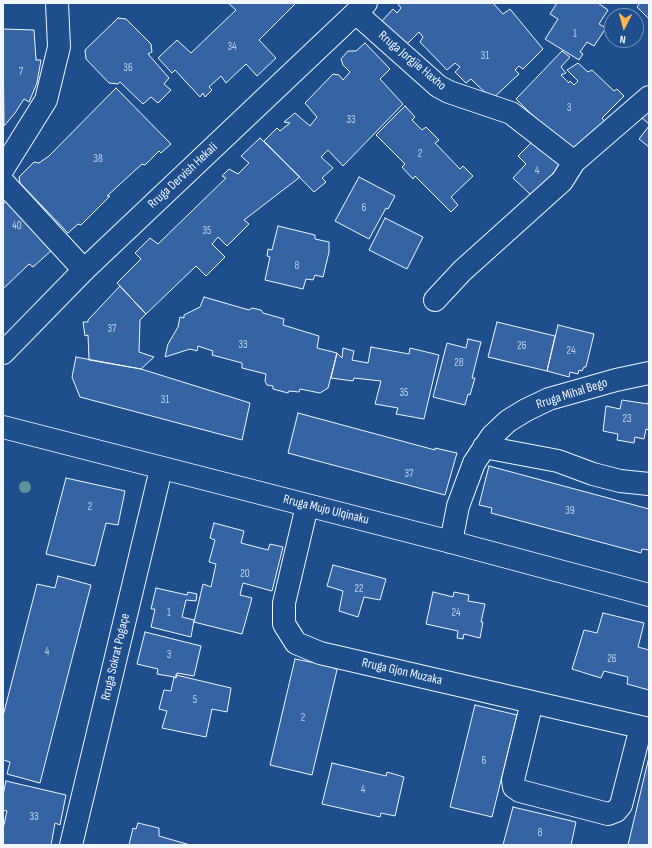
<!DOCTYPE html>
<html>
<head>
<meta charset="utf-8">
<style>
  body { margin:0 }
  #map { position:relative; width:652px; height:848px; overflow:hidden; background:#1f4e8c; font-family:"Sofia Sans Condensed",sans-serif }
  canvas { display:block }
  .frame { position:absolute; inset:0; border:4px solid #f2f6ff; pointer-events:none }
  .north { position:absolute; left:604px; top:8px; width:40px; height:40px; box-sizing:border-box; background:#1f4e8c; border:1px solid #7391ba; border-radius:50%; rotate:186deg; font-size:11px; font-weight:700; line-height:16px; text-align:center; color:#f2f6ff }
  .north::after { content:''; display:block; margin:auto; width:14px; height:18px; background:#ffb74d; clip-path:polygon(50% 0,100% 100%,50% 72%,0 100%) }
</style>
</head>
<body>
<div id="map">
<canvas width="652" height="848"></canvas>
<div class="frame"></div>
<div class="north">N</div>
</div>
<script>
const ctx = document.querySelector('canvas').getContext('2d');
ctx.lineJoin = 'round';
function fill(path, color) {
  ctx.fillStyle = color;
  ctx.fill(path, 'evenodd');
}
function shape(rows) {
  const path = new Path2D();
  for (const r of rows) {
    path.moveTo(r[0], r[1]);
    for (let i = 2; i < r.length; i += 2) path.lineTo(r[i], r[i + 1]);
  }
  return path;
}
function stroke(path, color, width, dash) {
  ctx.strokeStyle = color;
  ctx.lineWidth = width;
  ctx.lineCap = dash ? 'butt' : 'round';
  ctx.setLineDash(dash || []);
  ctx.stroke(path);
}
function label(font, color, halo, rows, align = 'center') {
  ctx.font = font + ' "Sofia Sans Condensed",sans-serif';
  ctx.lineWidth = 3;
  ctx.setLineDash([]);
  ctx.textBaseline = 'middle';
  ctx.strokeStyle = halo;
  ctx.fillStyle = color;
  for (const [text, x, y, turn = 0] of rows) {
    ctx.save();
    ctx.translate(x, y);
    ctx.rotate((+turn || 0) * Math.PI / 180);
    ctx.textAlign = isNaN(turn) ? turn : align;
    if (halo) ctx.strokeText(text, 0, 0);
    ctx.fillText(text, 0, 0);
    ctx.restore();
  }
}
const building = shape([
  [228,3,296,3,259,40,276,58,257,76,246,64,226,83,221,76,209,87,212,90,205,97,203,93,200,97,175,70,172,73,158,58,177,40,191,53,236,10,228,3],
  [399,3,493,3,503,14,510,9,543,49,523,69,519,66,515,70,519,74,492,99,471,79,466,83,455,72,460,67,455,63,447,70,420,42,423,37,419,32,403,48,382,21,393,9,397,13,401,8,398,4,399,3],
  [557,3,598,3,608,10,599,24,606,28,594,46,587,42,580,52,583,54,579,60,545,39,558,19,550,14,557,3],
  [640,3,649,3,649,19,637,7,640,3],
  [118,18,126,19,151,44,152,52,148,54,169,78,164,84,171,90,158,103,151,97,143,104,120,82,118,84,109,83,86,59,85,50,118,18],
  [3,29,34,30,36,60,41,60,37,83,29,102,24,99,15,113,4,126,3,29],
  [365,43,390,69,380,79,403,104,343,166,328,150,321,157,333,168,322,178,326,182,314,192,264,141,277,128,280,131,290,123,284,122,295,113,310,126,317,117,305,103,333,74,339,75,343,80,350,72,343,65,341,59,348,51,356,51,365,43],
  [562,51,570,57,561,67,566,73,561,75,569,83,570,81,574,85,578,81,567,70,578,63,588,72,592,70,614,91,617,89,624,96,602,118,605,122,573,155,516,99,562,51],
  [116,88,171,144,161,153,159,151,145,165,142,164,107,196,110,196,81,225,78,224,68,233,20,183,19,177,34,162,39,163,49,156,116,88],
  [405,106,415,117,412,120,422,130,426,127,439,140,435,143,460,169,463,166,473,176,451,197,458,205,451,212,415,176,413,179,402,167,405,164,376,135,405,106],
  [647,111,649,112,649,124,642,118,647,111],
  [649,126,649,147,639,139,649,126],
  [260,138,300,177,244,220,249,224,227,246,218,237,212,244,225,257,206,276,196,266,146,314,117,283,141,259,135,253,150,238,158,244,226,178,222,176,229,169,238,174,249,163,241,156,260,138],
  [535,139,562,164,531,195,513,178,526,164,518,156,535,139],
  [359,177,395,196,388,209,386,208,369,239,335,221,359,177],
  [6,201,53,249,33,267,29,264,3,289,3,204,6,201],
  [385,218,423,237,407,269,369,250,385,218],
  [278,226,315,235,315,239,329,242,329,252,323,277,315,275,313,280,306,279,303,289,265,280,270,257,267,256,268,249,272,250,278,226],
  [120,286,146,314,140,320,139,352,154,357,141,369,89,360,88,335,85,336,83,322,88,322,88,320,120,286],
  [204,297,249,310,252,308,261,310,263,313,284,319,283,325,319,336,317,348,337,353,328,388,320,393,300,389,299,392,289,391,288,393,273,389,273,386,267,385,265,381,266,374,242,368,242,363,212,355,213,351,198,346,197,351,190,349,165,357,168,344,178,327,180,317,184,318,184,315,200,307,204,297],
  [497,322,555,336,547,371,488,357,497,322],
  [558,325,594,334,586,367,584,367,582,371,579,370,578,374,570,372,569,377,547,371,558,325],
  [468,339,481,342,472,378,475,378,470,395,468,394,465,405,433,397,447,343,466,348,468,339],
  [371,347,409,354,410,348,439,355,424,419,396,414,398,408,375,404,381,381,354,378,353,381,331,378,337,353,342,358,343,348,354,351,352,360,368,363,371,347],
  [76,357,141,369,250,403,242,440,80,397,72,377,76,357],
  [649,397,649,430,646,429,644,439,635,437,634,443,617,440,618,434,603,431,606,406,620,409,622,400,648,404,649,397],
  [298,413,435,450,435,448,457,453,445,495,288,453,298,413],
  [489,466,649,509,649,550,642,549,641,553,491,513,492,508,479,505,489,466],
  [66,478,125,491,118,525,106,523,95,566,46,554,66,478],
  [214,523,244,531,241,543,268,550,270,544,283,547,272,591,243,583,240,595,252,598,242,634,194,622,203,584,211,587,216,564,209,562,215,540,210,538,214,523],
  [333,565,386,579,380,600,364,597,358,617,339,611,343,591,327,586,333,565],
  [58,576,91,585,40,783,7,774,10,762,3,760,3,716,37,584,55,588,58,576],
  [156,588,187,595,188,592,197,594,196,601,186,600,182,617,194,620,191,637,151,627,155,609,151,609,156,588],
  [433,592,453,597,454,592,469,595,468,601,485,604,481,622,483,622,480,638,464,634,463,639,457,638,458,631,426,624,433,592],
  [603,613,644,623,638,647,649,650,649,690,627,684,628,677,604,671,601,678,572,669,584,630,597,633,603,613],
  [145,632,201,646,194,676,177,673,176,678,174,677,157,674,158,669,137,664,145,632],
  [295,659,331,666,337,670,312,775,270,765,295,659],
  [176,675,231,688,227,712,212,709,206,737,162,728,167,711,159,709,164,690,171,691,174,677,176,678,176,675],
  [475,705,517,715,492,817,450,807,475,705],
  [649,757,649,845,628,845,649,757],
  [332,763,386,776,387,772,404,777,395,816,381,813,380,817,322,804,332,763],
  [6,781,66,795,60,825,55,823,51,845,3,845,3,829,7,811,3,810,3,795,6,781],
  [513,807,576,822,571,845,503,845,513,807],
  [138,823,159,828,159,836,190,845,129,845,133,828,136,829,138,823]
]);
const minor = shape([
  [356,13,438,86,449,92,511,113,574,162,562,181,462,271,435,300],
  [574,162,649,97],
  [3,169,46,100,59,47,57,3],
  [3,182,84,270],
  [484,447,558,461,593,474,620,481,649,484],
  [307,506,284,603,284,624,296,643,320,653,649,729],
  [451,542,458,506,474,463,492,436,508,421,526,410,549,399,616,380,649,373],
  [532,702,513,780,514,787,520,791,608,814,616,811,621,805,641,727],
  [71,845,161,469]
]);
const secondary = shape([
  [3,353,84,270,366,3],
  [3,427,451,542,649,595]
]);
const trees = [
  [25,487]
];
const numberNames = [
  ["1",575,34],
  ["34",232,47],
  ["31",485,56],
  ["36",128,68],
  ["7",21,72],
  ["3",569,108],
  ["33",351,120],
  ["2",420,154],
  ["38",98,159],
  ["4",537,171],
  ["6",364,208],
  ["40",17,226],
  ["35",207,231],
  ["8",297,266],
  ["37",112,329],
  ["33",243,345],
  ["26",522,346],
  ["24",571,351],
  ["28",459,363],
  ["35",404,393],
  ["31",165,400],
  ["23",627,419],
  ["37",409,474],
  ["2",90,507],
  ["39",570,511],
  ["20",245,574],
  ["22",359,589],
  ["1",169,613],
  ["24",456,613],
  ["4",47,652],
  ["3",169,655],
  ["26",612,659],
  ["5",195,700],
  ["2",303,718],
  ["6",484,761],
  ["4",363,790],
  ["33",34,817],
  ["8",540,833]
];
const streetNames = [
  ["Rruga Jorgjie Haxho",412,61,40],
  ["Rruga Dervish Hekali",183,176,-43],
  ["Rruga Mihal Bego",572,394,-18],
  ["Rruga Mujo Ulqinaku",326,510,14],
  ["Rruga Sokrat Pogaçe",116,657,-77],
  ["Rruga Gjon Muzaka",402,672,13]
];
fill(building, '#3563a3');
stroke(building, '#f2f6ff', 1);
stroke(minor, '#f2f6ff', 24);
stroke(secondary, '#f2f6ff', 24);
stroke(minor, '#1f4e8c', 22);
stroke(secondary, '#1f4e8c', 22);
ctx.fillStyle = '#61919a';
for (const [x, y] of trees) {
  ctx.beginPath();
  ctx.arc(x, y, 6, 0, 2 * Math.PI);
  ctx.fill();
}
label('11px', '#c3d1e8', null, numberNames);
label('13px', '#f2f6ff', '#1f4e8c', streetNames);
</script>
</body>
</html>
